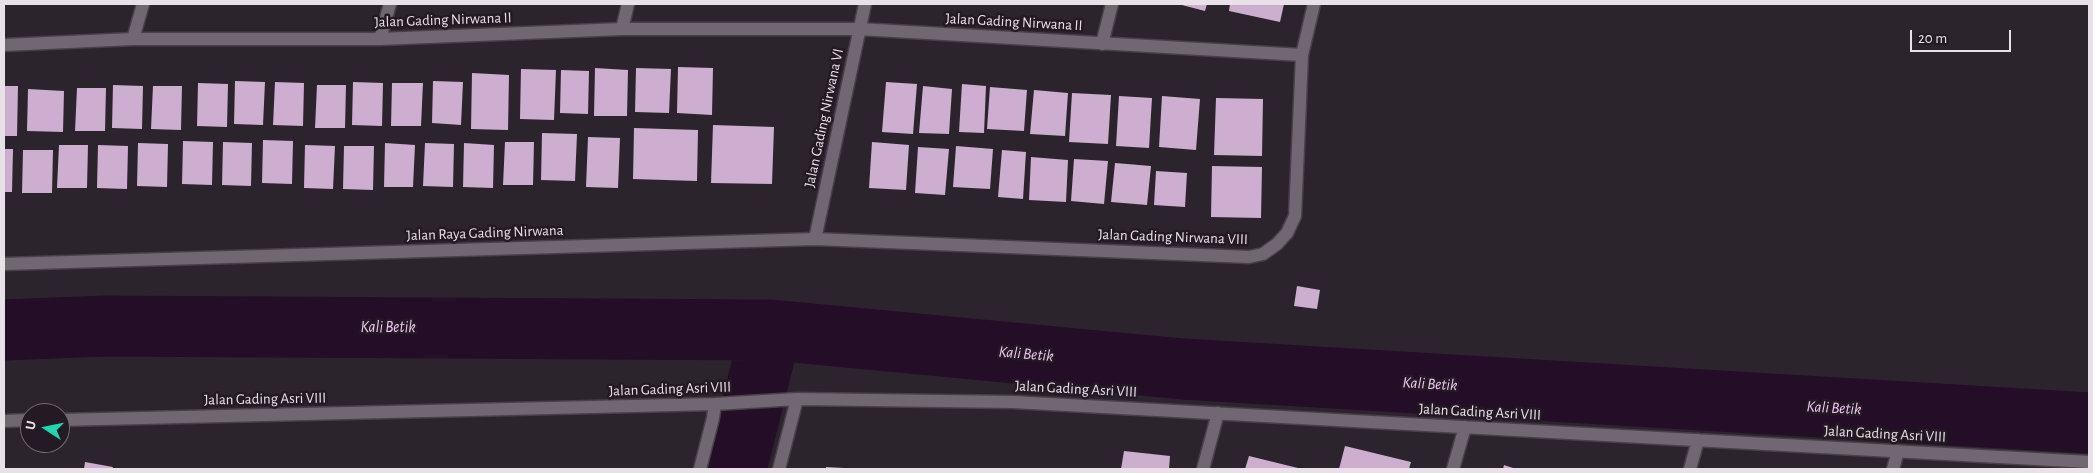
<!DOCTYPE html>
<html>
<head>
<meta charset="utf-8">
<style>
  body { margin:0 }
  #map { position:relative; width:2093px; height:473px; overflow:hidden; background:#2c242d; font-family:"Alegreya Sans",sans-serif }
  canvas { display:block }
  .frame { position:absolute; inset:0; border:5px solid #e8e2e8; pointer-events:none }
  .north { position:absolute; left:20px; top:403px; width:50px; height:50px; box-sizing:border-box; background:#231a23; border:1px solid #726a72; border-radius:50%; rotate:281deg; font-size:14px; font-weight:700; line-height:20px; text-align:center; color:#e8e2e8 }
  .north::after { content:''; display:block; margin:auto; width:18px; height:22px; background:#21d5af; clip-path:polygon(50% 0,100% 100%,50% 72%,0 100%) }
  .scale { position:absolute; left:1910px; top:30px; width:101px; height:22px; box-sizing:border-box; border:2px solid #e8e2e8; border-top:0; padding-left:6px; font-size:15px; line-height:18px; white-space:nowrap; color:#e8e2e8; -webkit-text-stroke:4px #231a23; paint-order:stroke }
</style>
</head>
<body>
<div id="map">
<canvas width="2093" height="473"></canvas>
<div class="frame"></div>
<div class="north">U</div>
<div class="scale">20 m</div>
</div>
<script>
const ctx = document.querySelector('canvas').getContext('2d');
ctx.lineJoin = 'round';
function shape(rows) {
  const path = new Path2D();
  for (const r of rows) {
    path.moveTo(r[0], r[1]);
    for (let i = 2; i < r.length; i += 2) path.lineTo(r[i], r[i + 1]);
  }
  return path;
}
function stroke(path, color, width, dash) {
  ctx.strokeStyle = color;
  ctx.lineWidth = width;
  ctx.lineCap = dash ? 'butt' : 'round';
  ctx.setLineDash(dash || []);
  ctx.stroke(path);
}
function fill(path, color) {
  ctx.fillStyle = color;
  ctx.fill(path, 'evenodd');
}
function label(font, color, halo, rows, align = 'center') {
  ctx.font = font + ' "Alegreya Sans",sans-serif';
  ctx.lineWidth = 5;
  ctx.setLineDash([]);
  ctx.textBaseline = 'middle';
  ctx.strokeStyle = halo;
  ctx.fillStyle = color;
  for (const [text, x, y, turn = 0] of rows) {
    ctx.save();
    ctx.translate(x, y);
    ctx.rotate((+turn || 0) * Math.PI / 180);
    ctx.textAlign = isNaN(turn) ? turn : align;
    if (halo) ctx.strokeText(text, 0, 0);
    ctx.fillText(text, 0, 0);
    ctx.restore();
  }
}
const river = shape([
  [4,330,105,326,771,330,1183,369,2089,423],
  [736,469,771,330]
]);
const building = shape([
  [1178,4,1207,4,1205,11],
  [1230,4,1284,4,1280,22,1229,11],
  [678,67,713,68,712,115,677,113],
  [595,68,628,70,627,116,594,116],
  [636,68,671,69,669,113,635,112],
  [521,69,556,70,554,120,520,119],
  [561,70,589,71,588,114,560,113],
  [472,73,509,75,508,130,471,129],
  [235,81,265,82,263,125,234,124],
  [433,81,463,82,461,125,432,123],
  [275,82,304,83,303,126,273,125],
  [353,82,383,83,382,126,352,125],
  [886,82,917,84,913,134,882,132],
  [198,83,228,84,227,127,197,126],
  [392,83,423,83,421,126,391,126],
  [962,84,986,86,984,133,959,132],
  [113,85,143,86,142,129,112,128],
  [317,85,346,85,345,128,315,128],
  [4,86,18,86,17,136,4,136],
  [153,86,182,86,181,130,151,129],
  [923,86,952,89,949,134,919,133],
  [990,87,1027,90,1024,131,987,129],
  [77,88,106,88,105,131,75,131],
  [28,89,64,91,63,132,27,131],
  [1034,90,1068,93,1065,136,1030,134],
  [1072,93,1111,95,1108,144,1069,142],
  [1119,96,1152,98,1149,148,1116,146],
  [1162,96,1200,99,1196,150,1159,147],
  [1216,98,1263,99,1262,156,1214,155],
  [713,125,774,127,772,184,711,183],
  [634,128,698,130,697,181,633,179],
  [542,133,577,134,575,181,541,180],
  [588,137,620,138,618,188,586,187],
  [263,140,293,141,292,184,262,183],
  [183,141,213,142,212,185,182,184],
  [223,142,252,143,251,186,222,185],
  [505,142,534,142,533,185,503,185],
  [872,142,909,145,906,190,869,188],
  [138,143,168,144,167,187,137,186],
  [385,143,415,145,413,187,384,187],
  [425,143,454,144,453,187,423,186],
  [464,143,494,145,493,188,463,187],
  [59,145,88,145,87,188,57,188],
  [98,145,128,146,127,189,97,188],
  [305,145,335,146,333,189,304,188],
  [344,146,374,146,373,190,343,189],
  [956,146,993,149,990,189,953,187],
  [918,147,949,149,945,195,915,193],
  [4,149,13,149,12,192,4,192],
  [23,150,53,150,52,193,22,193],
  [1002,150,1026,152,1023,199,998,197],
  [1031,157,1068,160,1066,202,1029,200],
  [1074,159,1108,161,1104,204,1071,201],
  [1115,163,1151,166,1147,205,1111,202],
  [1212,166,1262,167,1261,218,1211,217],
  [1156,171,1187,173,1185,207,1154,205],
  [1297,286,1320,290,1317,309,1294,306],
  [1345,446,1411,462,1409,469,1339,469],
  [1124,451,1170,456,1169,469,1121,469],
  [1249,456,1302,469,1245,469],
  [85,462,113,467,112,469,84,469],
  [1504,465,1516,469,1503,469],
  [826,467,844,468,844,469,826,469]
]);
const street = shape([
  [622,29,628,4],
  [133,39,143,4],
  [380,39,390,4],
  [1102,44,1112,4],
  [4,45,133,39,380,39,622,29,859,29,1302,55],
  [815,239,865,4],
  [4,264,815,239,1249,257,1263,254,1277,244,1287,233,1295,216,1302,55,1314,4],
  [60,420,715,404,797,399,1013,402,2089,462],
  [4,421,30,420],
  [700,469,713,418,715,404],
  [779,469,797,399],
  [1203,469,1218,413],
  [1453,469,1465,427],
  [1690,469,1698,440],
  [1893,469,1898,451]
]);
const streetNames = [
  ["Jalan Gading Nirwana II",443,20,-2],
  ["Jalan Gading Nirwana II",1014,22,3],
  ["Jalan Gading Nirwana VI",824,118,-78],
  ["Jalan Raya Gading Nirwana",485,233,-2],
  ["Jalan Gading Nirwana VIII",1173,237,2],
  ["Jalan Gading Asri VIII",670,389,-2],
  ["Jalan Gading Asri VIII",1076,389,3],
  ["Jalan Gading Asri VIII",265,399,-1],
  ["Jalan Gading Asri VIII",1480,412,3],
  ["Jalan Gading Asri VIII",1885,434,3]
];
const waterNames = [
  ["Kali Betik",388,327],
  ["Kali Betik",1026,354,5],
  ["Kali Betik",1430,384,3],
  ["Kali Betik",1834,408,3]
];
stroke(river, '#240d26', 61);
fill(building, '#cdaed0');
stroke(street, '#484048', 15);
stroke(street, '#716772', 12);
label('15px', '#e8e2e8', '#231a23', streetNames);
label('italic 16px', '#f6c6fa', '#231a23', waterNames);
</script>
</body>
</html>
